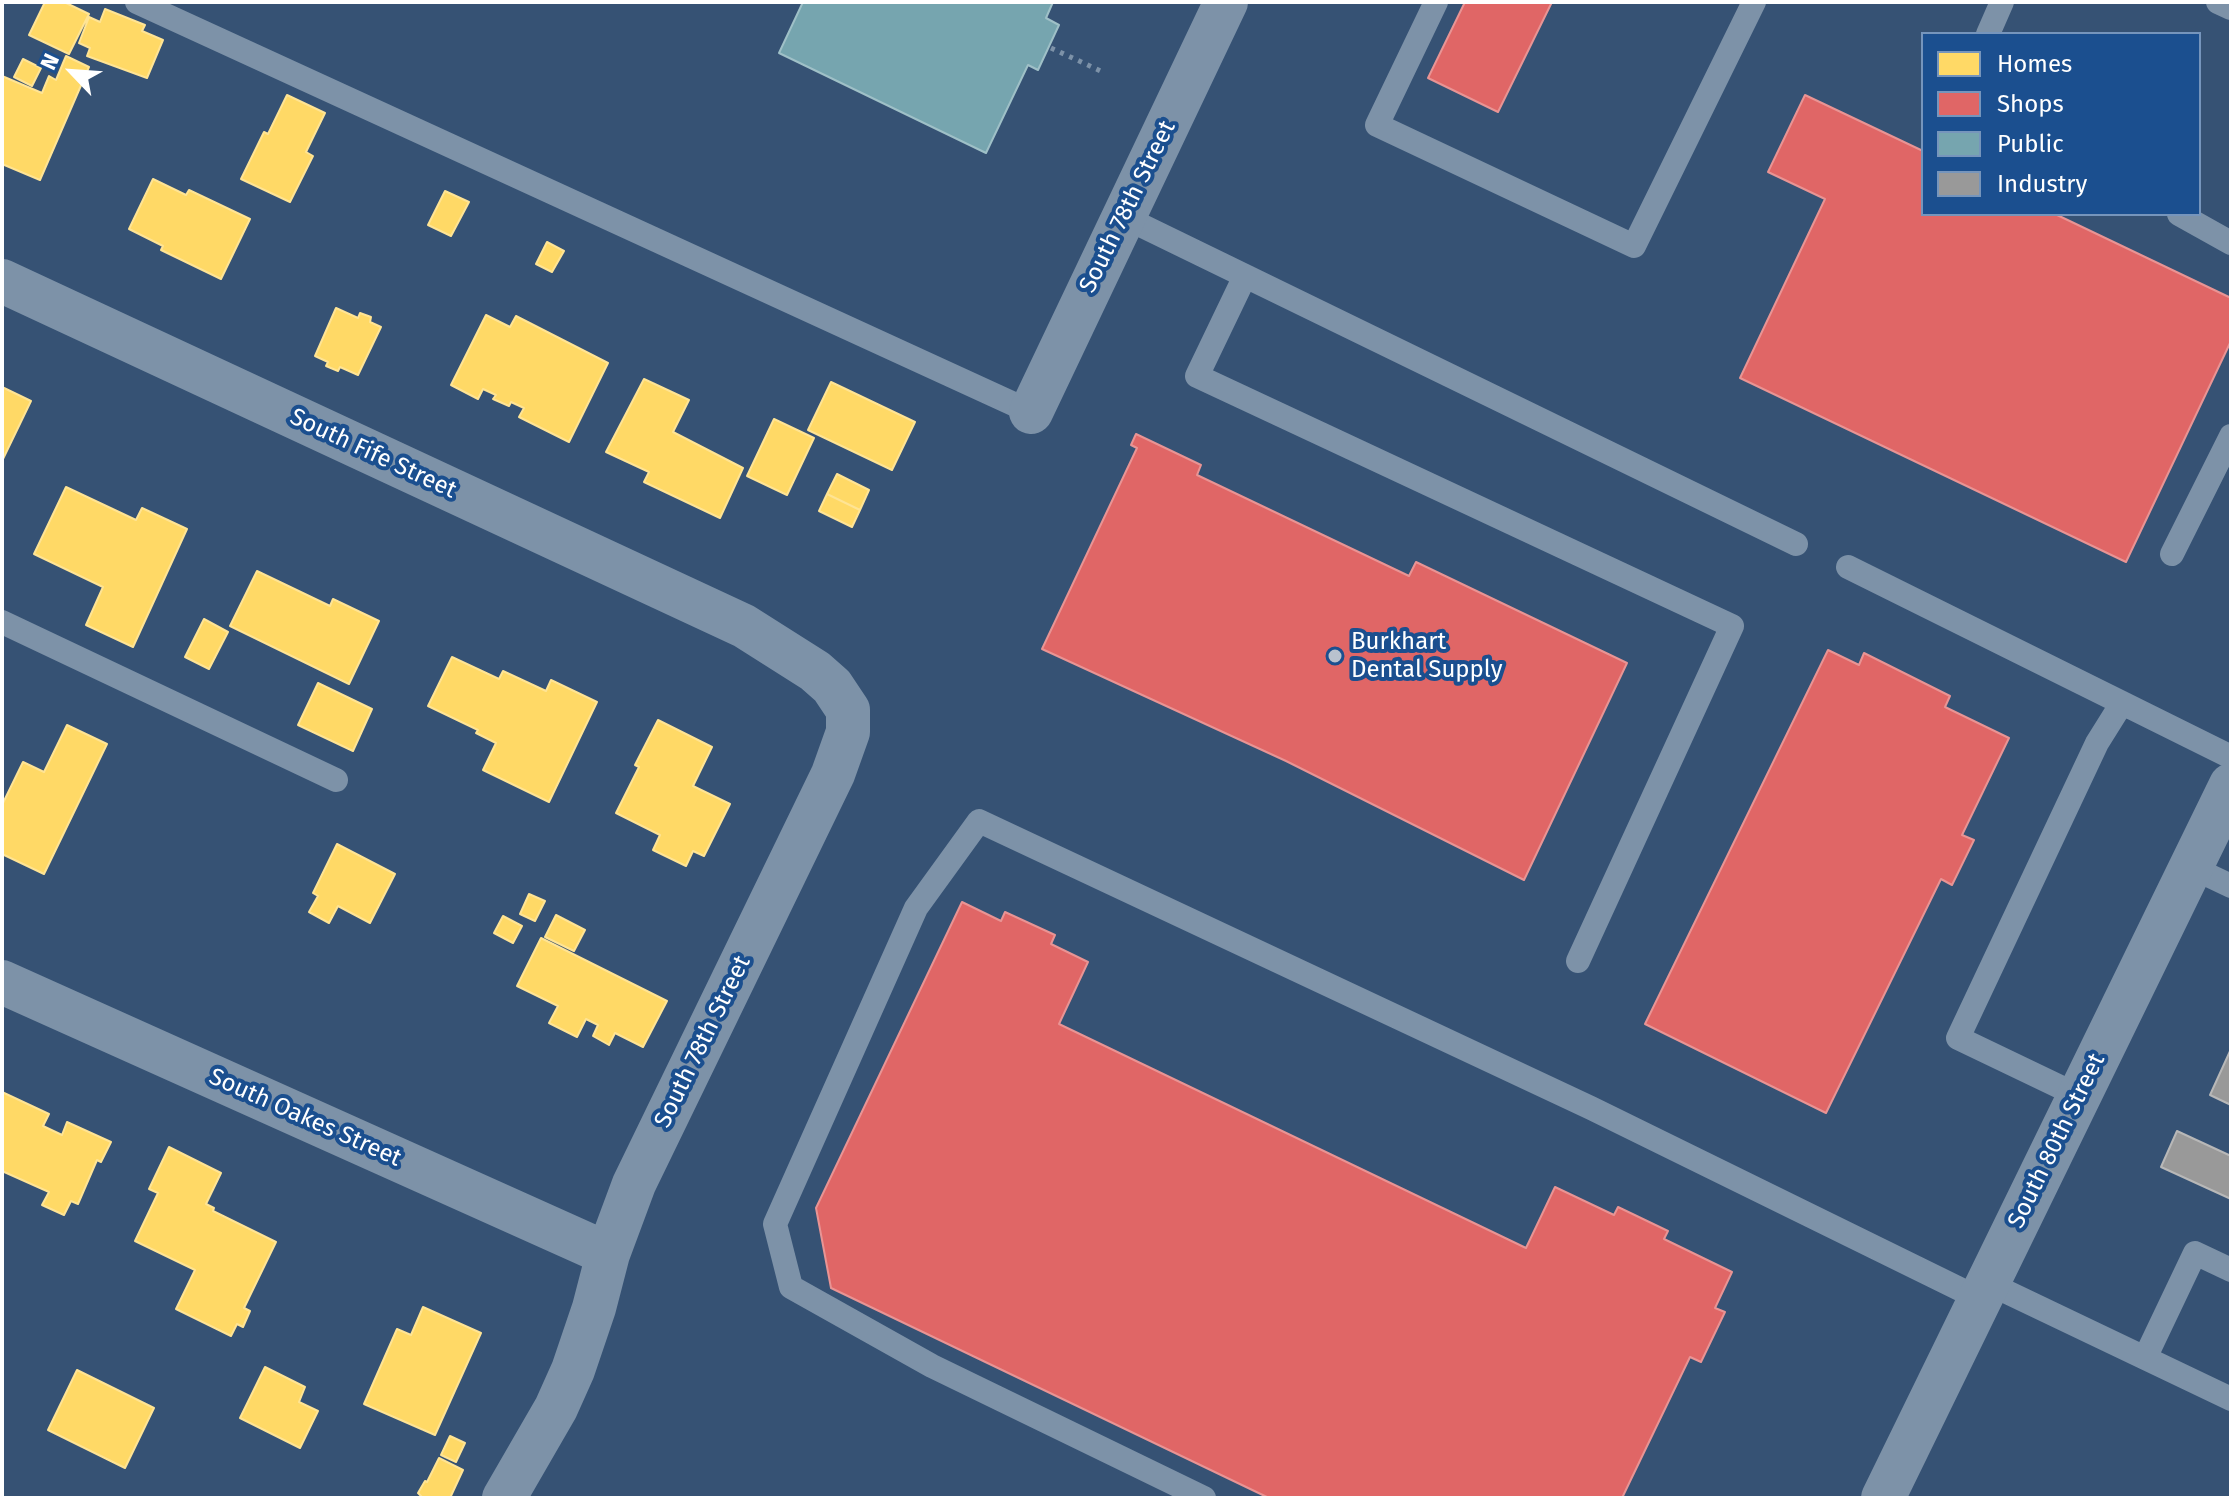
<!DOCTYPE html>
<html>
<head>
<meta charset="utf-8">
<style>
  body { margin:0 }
  #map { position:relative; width:2233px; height:1500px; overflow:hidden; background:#365274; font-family:"Fira Sans",sans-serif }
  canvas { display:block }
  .frame { position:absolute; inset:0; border:4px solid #fff; pointer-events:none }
  .legend { position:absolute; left:1921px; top:32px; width:280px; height:184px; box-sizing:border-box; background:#1b4f8f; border:2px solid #7695bc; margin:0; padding:10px 14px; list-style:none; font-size:24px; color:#fff }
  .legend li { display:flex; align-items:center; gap:16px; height:40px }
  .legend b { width:40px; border:2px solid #7695bc }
  .north { position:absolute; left:32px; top:32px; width:80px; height:80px; -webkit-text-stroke:6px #1b4f8f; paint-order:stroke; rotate:295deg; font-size:22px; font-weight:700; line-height:32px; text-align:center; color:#fff }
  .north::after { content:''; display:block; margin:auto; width:28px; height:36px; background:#fff; clip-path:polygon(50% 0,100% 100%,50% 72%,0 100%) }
</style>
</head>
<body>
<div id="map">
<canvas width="2233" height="1500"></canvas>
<div class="frame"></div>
<ul class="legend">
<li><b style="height:22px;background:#ffd966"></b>Homes</li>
<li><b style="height:22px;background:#e06666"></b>Shops</li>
<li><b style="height:22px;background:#76a5af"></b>Public</li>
<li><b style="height:22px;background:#999"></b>Industry</li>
</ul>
<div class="north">N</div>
</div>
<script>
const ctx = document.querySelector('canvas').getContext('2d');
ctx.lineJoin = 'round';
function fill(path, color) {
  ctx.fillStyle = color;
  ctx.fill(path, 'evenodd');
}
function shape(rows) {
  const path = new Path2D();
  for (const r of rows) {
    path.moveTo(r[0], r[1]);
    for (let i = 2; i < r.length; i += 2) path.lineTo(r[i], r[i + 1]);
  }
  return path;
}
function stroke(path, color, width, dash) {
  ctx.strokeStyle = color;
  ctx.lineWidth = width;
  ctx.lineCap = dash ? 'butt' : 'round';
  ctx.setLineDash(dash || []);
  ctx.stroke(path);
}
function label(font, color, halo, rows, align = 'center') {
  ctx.font = font + ' "Fira Sans",sans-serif';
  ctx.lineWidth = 8;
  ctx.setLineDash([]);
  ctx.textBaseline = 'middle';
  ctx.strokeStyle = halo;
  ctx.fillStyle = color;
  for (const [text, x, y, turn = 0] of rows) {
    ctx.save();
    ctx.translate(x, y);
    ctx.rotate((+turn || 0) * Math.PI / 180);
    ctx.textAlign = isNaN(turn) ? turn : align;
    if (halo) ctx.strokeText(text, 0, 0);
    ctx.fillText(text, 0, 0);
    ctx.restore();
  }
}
const homes = shape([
  [45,2,64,2,89,14,69,54,29,35,45,2],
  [105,9,145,25,142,31,163,40,147,78,87,56,90,48,79,43,89,17,100,22,105,9],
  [66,56,89,67,40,180,2,164,2,76,42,93,49,76,56,80,66,56],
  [23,59,41,68,32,86,14,77,23,59],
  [287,95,325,113,306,152,313,156,290,202,241,179,264,132,268,134,287,95],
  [153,179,186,195,189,190,250,219,221,279,161,250,163,246,129,229,153,179],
  [445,191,469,202,451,236,428,225,445,191],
  [547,242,564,251,552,272,536,264,547,242],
  [336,308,358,318,360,313,371,317,370,322,381,327,358,375,340,367,338,371,326,366,328,362,315,356,336,308],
  [486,315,510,327,516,316,608,363,569,442,519,417,524,408,511,402,509,406,493,399,496,395,483,389,478,399,451,385,486,315],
  [644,379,689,400,673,432,743,468,720,518,644,482,649,472,606,452,644,379],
  [831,382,915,422,892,470,808,430,831,382],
  [2,387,31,401,2,461,2,387],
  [774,419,814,438,787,495,747,476,774,419],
  [837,474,869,490,860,510,827,494,837,474],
  [66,487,136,520,142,508,187,529,133,647,86,625,103,587,34,554,66,487],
  [827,494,860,510,852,527,819,511,827,494],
  [257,571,330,606,333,599,379,621,349,684,230,626,257,571],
  [204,619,228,632,209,669,185,657,204,619],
  [452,657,499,679,503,671,546,691,551,680,597,702,549,802,483,770,496,743,476,733,478,730,428,706,452,657],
  [318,683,372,709,353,751,298,725,318,683],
  [658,720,712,747,693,786,730,804,704,856,693,851,686,866,653,850,660,835,616,813,639,767,635,765,658,720],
  [67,725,107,744,44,874,2,854,2,805,23,762,44,772,67,725],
  [337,844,395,874,370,923,338,906,329,923,309,912,318,896,313,893,337,844],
  [529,894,545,901,535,921,520,914,529,894],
  [556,915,585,930,574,951,545,937,556,915],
  [503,916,522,926,513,943,494,933,503,916],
  [541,938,667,1001,643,1047,615,1033,609,1045,593,1036,598,1025,586,1019,577,1037,549,1023,558,1006,517,986,541,938],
  [2,1092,49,1114,43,1126,62,1135,67,1122,111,1142,101,1162,97,1160,78,1204,71,1201,64,1215,42,1205,49,1192,2,1171,2,1092],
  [169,1147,221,1173,206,1204,214,1208,213,1211,276,1242,244,1308,250,1311,243,1327,237,1324,231,1336,176,1309,195,1270,135,1241,158,1193,149,1189,169,1147],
  [423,1307,481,1333,435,1435,364,1404,397,1329,411,1335,423,1307],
  [265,1367,305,1387,299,1402,318,1411,300,1448,240,1418,265,1367],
  [77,1370,154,1408,125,1468,48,1430,77,1370],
  [450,1436,465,1443,456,1462,441,1455,450,1436],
  [439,1458,463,1470,450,1498,423,1498,418,1493,425,1481,427,1482,439,1458]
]);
const shops = shape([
  [1465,2,1552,2,1498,112,1428,78,1465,2],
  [1805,95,1923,151,1923,214,2055,214,2231,298,2231,341,2126,562,1740,378,1825,199,1768,172,1805,95],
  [1136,434,1201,465,1197,475,1409,576,1416,562,1627,663,1524,880,1286,761,1042,649,1137,448,1131,445,1136,434],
  [1828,650,1859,665,1864,653,1950,696,1945,707,2009,738,1962,835,1974,840,1952,885,1941,879,1826,1113,1645,1024,1828,650],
  [962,902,1001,921,1005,912,1055,935,1051,944,1088,962,1059,1024,1526,1248,1555,1187,1614,1215,1618,1207,1668,1231,1664,1239,1732,1272,1715,1308,1725,1312,1701,1362,1690,1357,1622,1498,1269,1498,831,1288,816,1208,962,902]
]);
const public = shape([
  [803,2,1053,2,1046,18,1059,25,1038,70,1028,65,986,153,779,53,803,2]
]);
const industry = shape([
  [2231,1049,2231,1105,2210,1095,2231,1049],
  [2177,1131,2231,1156,2231,1199,2161,1167,2177,1131]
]);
const path = shape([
  [1051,48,1105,73]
]);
const lane = shape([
  [137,2,1031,412],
  [1436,2,1377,125,1634,246,1754,2],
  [2218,2,2231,8],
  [1988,34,2002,2],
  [2179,214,2231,243],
  [1124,217,1796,544],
  [1245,276,1197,376,1732,626,1578,961],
  [2172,554,2231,436],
  [1848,567,2231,757],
  [2,622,336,780],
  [2191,867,2231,886],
  [2079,1096,1958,1038,2097,743,2122,703],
  [1988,1283,2231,1399],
  [2145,1358,2195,1253,2231,1270],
  [1204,1498,932,1366,791,1287,775,1224,916,908,979,821,1591,1108,1980,1299]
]);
const street = shape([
  [2,281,744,626,815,671,832,686,848,710,848,732,833,774,634,1184,608,1254,594,1308,573,1370,556,1408,504,1498],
  [1031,412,1226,2],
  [2,982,608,1254],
  [1883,1498,2231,785]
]);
const markers = [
  [1335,656,8,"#b9c2ce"]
];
const streetNames = [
  ["South 78th Street",1128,207,-64],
  ["South Fife Street",373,454,25],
  ["South 78th Street",703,1042,-64],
  ["South Oakes Street",305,1118,24],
  ["South 80th Street",2057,1141,-64]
];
const poiNames = [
  ["Burkhart",1351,642],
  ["Dental Supply",1351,670]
];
fill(homes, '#ffd966');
stroke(homes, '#ffe494', 2);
fill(shops, '#e06666');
stroke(shops, '#e99494', 2);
fill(public, '#76a5af');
stroke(public, '#9fc0c7', 2);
fill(industry, '#999');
stroke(industry, '#b8b8b8', 2);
stroke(path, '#7d92a8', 5, [4, 6]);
stroke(lane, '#7d92a8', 24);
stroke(street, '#7d92a8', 44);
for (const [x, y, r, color] of markers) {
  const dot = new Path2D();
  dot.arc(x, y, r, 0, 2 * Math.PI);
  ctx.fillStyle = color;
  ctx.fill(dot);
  stroke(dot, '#1b4f8f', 3);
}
label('24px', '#fff', '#1b4f8f', streetNames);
label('24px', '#fff', '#1b4f8f', poiNames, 'left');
</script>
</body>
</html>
